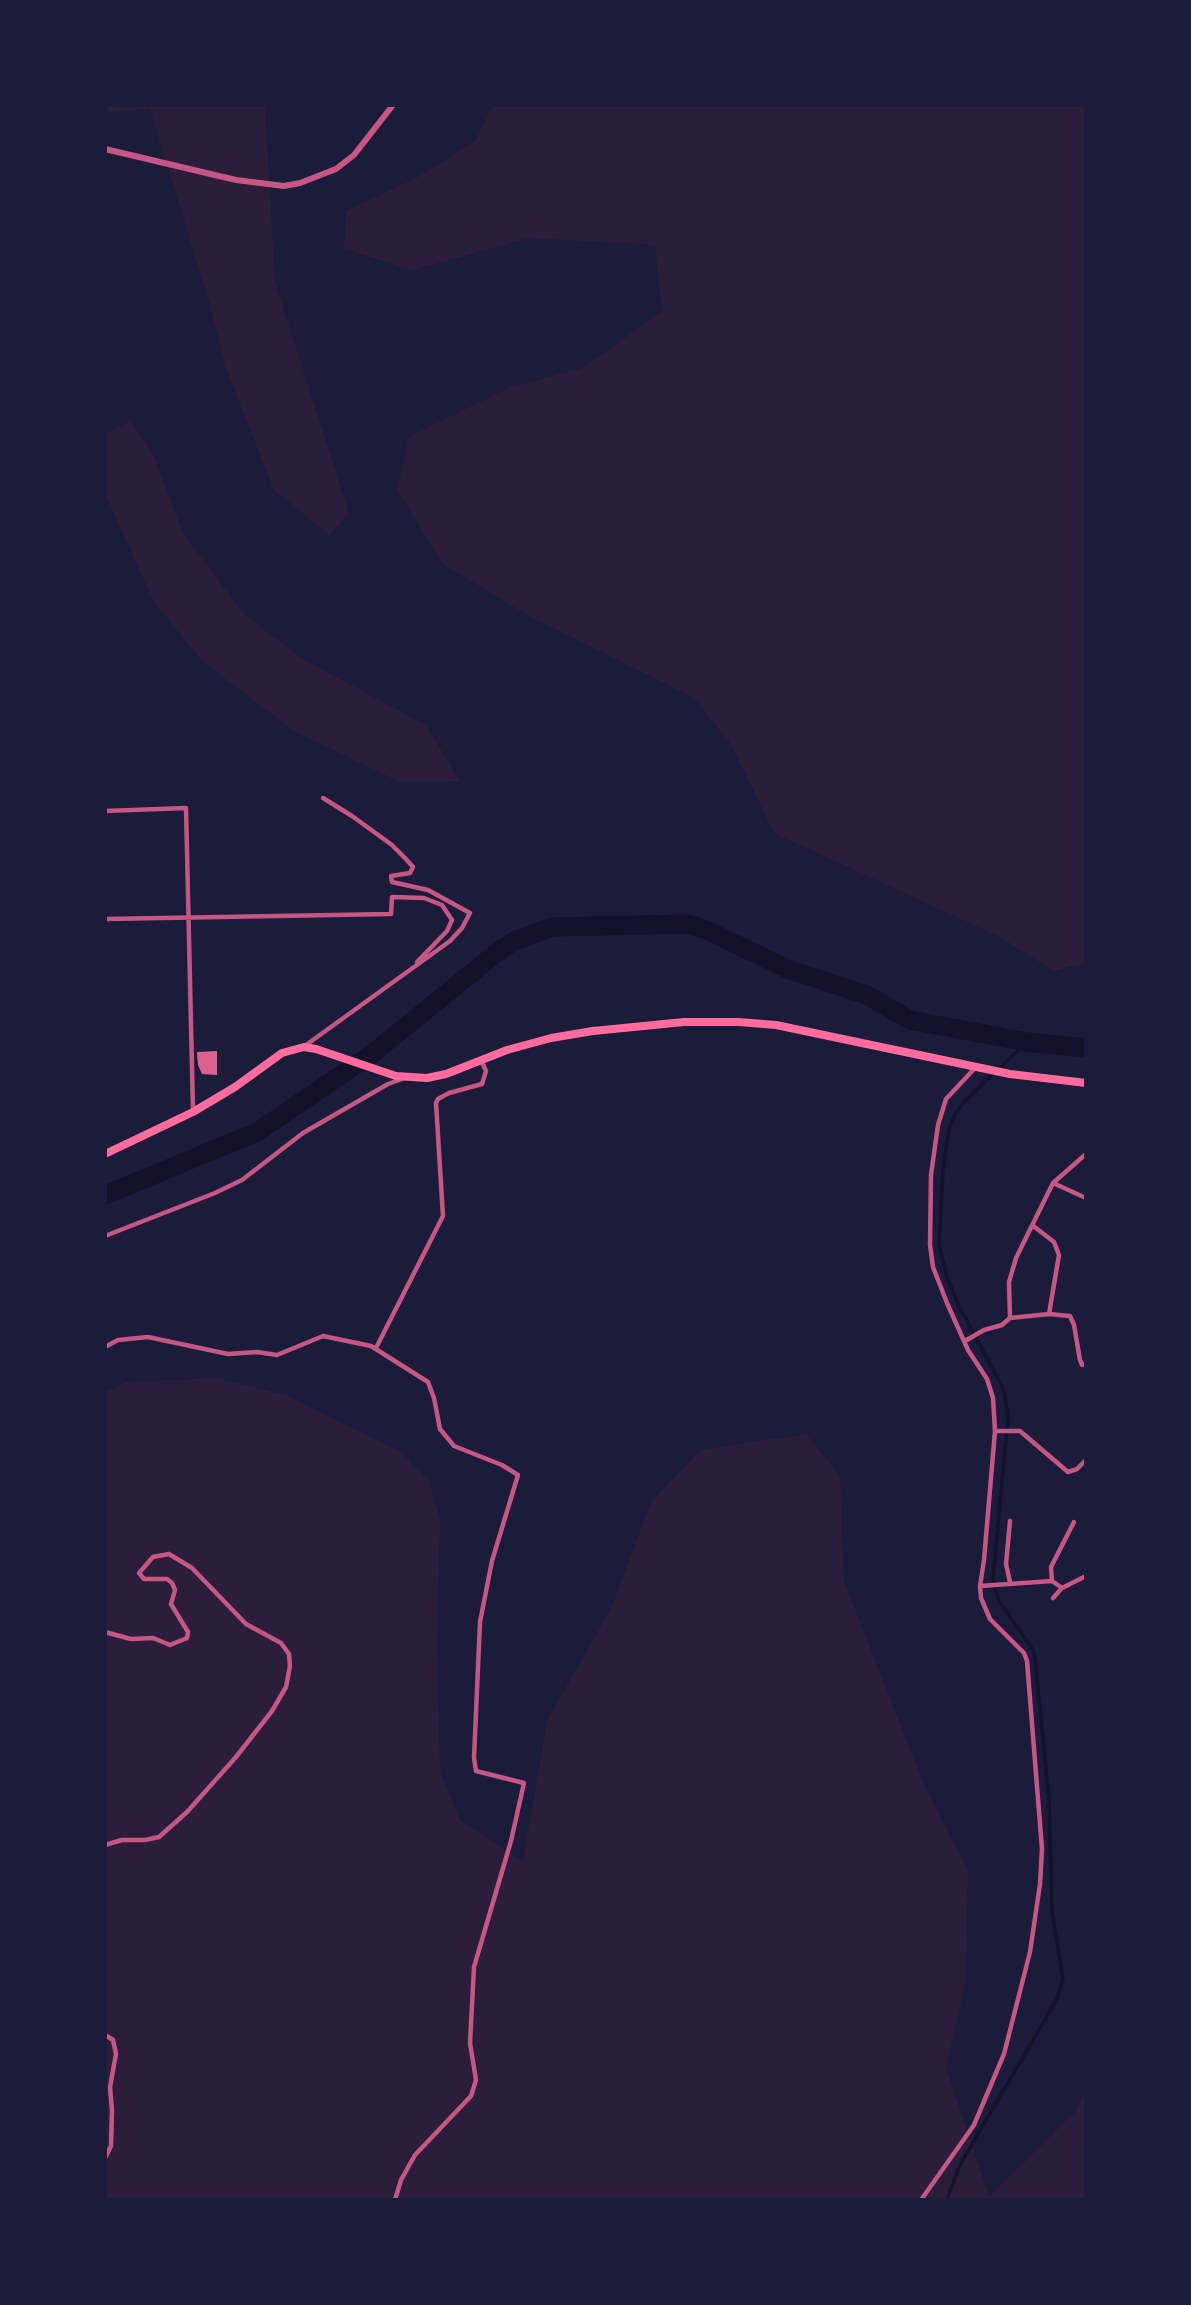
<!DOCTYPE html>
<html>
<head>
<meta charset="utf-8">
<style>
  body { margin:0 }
  #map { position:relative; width:1191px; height:2305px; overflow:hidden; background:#1b1b3a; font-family:Mulish,sans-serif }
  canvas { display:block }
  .frame { position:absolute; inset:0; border:107px solid #1b1b3a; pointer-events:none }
</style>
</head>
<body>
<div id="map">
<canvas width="1191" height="2305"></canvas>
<div class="frame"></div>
</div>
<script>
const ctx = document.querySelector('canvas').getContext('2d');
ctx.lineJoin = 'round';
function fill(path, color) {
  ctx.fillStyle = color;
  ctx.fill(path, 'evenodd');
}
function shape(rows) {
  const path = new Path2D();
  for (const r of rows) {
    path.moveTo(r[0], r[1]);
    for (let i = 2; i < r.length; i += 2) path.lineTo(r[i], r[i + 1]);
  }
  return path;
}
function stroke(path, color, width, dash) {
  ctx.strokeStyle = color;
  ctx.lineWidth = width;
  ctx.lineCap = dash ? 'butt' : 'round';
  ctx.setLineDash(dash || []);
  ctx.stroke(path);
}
const green = shape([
  [105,105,265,105,275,282,349,513,329,535,274,490,227,371,209,302,150,109,105,112],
  [493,105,1086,105,1086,963,1053,971,1000,937,774,833,732,746,694,698,527,615,443,564,397,490,409,437,508,388,583,368,662,311,655,245,530,238,413,270,344,249,346,211,416,178,475,141],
  [130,421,154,456,183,533,245,615,303,659,426,725,460,781,400,782,294,731,202,661,154,602,105,494,105,434],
  [216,1378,286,1395,400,1451,429,1481,440,1520,437,1642,440,1771,460,1820,523,1861,547,1721,612,1606,651,1502,700,1450,806,1434,840,1476,844,1581,925,1787,968,1870,966,1980,946,2067,989,2197,1076,2111,1086,2090,1086,2200,105,2200,105,1392,127,1382]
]);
const stream = shape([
  [947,2200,960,2165,1057,1999,1063,1979,1052,1912,1049,1801,1035,1658,1033,1650,999,1601,995,1589,993,1577,1008,1418,1004,1390,959,1306,947,1277,939,1245,943,1169,949,1128,956,1113,965,1101,1027,1042]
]);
const river = shape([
  [105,1195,257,1132,372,1054,495,954,514,941,553,927,688,924,704,929,790,970,867,995,910,1020,1027,1042,1086,1048]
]);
const building = shape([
  [217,1051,217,1075,202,1074,198,1065,197,1052]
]);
const minor = shape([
  [105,811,186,808,193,1111],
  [105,919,391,914,392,897,424,898,442,905,452,920,447,931,417,962],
  [306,1045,450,941,462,928,470,913,428,890,392,882,391,876,410,873,413,867,405,858,392,845,352,816,323,798],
  [1053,1183,1086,1198],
  [1032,1225,1054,1242,1059,1255,1049,1314],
  [105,1236,215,1193,242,1180,303,1133,388,1084,402,1079],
  [1010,1318,1049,1314,1070,1316,1074,1325,1080,1360,1082,1365,1086,1364],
  [965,1341,984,1330,1002,1325,1010,1318,1009,1282,1016,1258,1053,1183,1086,1154],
  [105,1347,118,1340,148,1337,228,1354,257,1352,277,1355,323,1336,371,1346,428,1382,434,1398,440,1429,454,1446,502,1465,518,1475,492,1561,480,1622,474,1758,476,1771,524,1783,511,1841,474,1967,470,2043,476,2080,471,2096,415,2155,401,2180,395,2200],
  [376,1348,443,1216,436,1103,438,1099,449,1093,482,1084,486,1071,481,1060],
  [995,1431,1020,1431,1068,1472,1077,1469,1086,1460],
  [1010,1521,1006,1564,1010,1582],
  [1052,1581,1051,1567,1074,1522],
  [980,1586,1052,1581,1062,1588],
  [1053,1598,1062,1588,1086,1576],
  [105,1632,131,1639,153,1638,170,1645,187,1638,188,1632,171,1604,175,1590,172,1583,167,1579,144,1579,139,1573,153,1557,169,1554,192,1568,246,1624,281,1643,289,1654,290,1666,286,1687,272,1711,236,1757,187,1812,159,1837,145,1840,122,1840,105,1845],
  [105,2035,113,2040,116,2054,110,2087,112,2111,111,2146,105,2158],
  [921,2200,974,2125,1004,2054,1030,1952,1040,1884,1042,1849,1027,1661,1024,1653,990,1619,981,1598,980,1586,984,1560,995,1431,993,1398,987,1379,968,1350,947,1303,933,1267,930,1245,931,1175,938,1125,946,1099,975,1068]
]);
const tertiary = shape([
  [105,149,236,180,284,186,300,183,336,169,354,155,393,105]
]);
const primary = shape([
  [105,1154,193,1112,235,1087,282,1053,304,1047,316,1049,396,1076,427,1078,446,1074,507,1050,551,1038,593,1031,684,1022,739,1022,776,1025,1010,1074,1086,1083]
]);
fill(green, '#2a1e3b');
stroke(stream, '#12122b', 3.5);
stroke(river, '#12122b', 19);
fill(building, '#dd5f8e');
stroke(minor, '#c65784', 4.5);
stroke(tertiary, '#c65784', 6);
stroke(primary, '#ff6b9d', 8);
</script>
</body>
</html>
